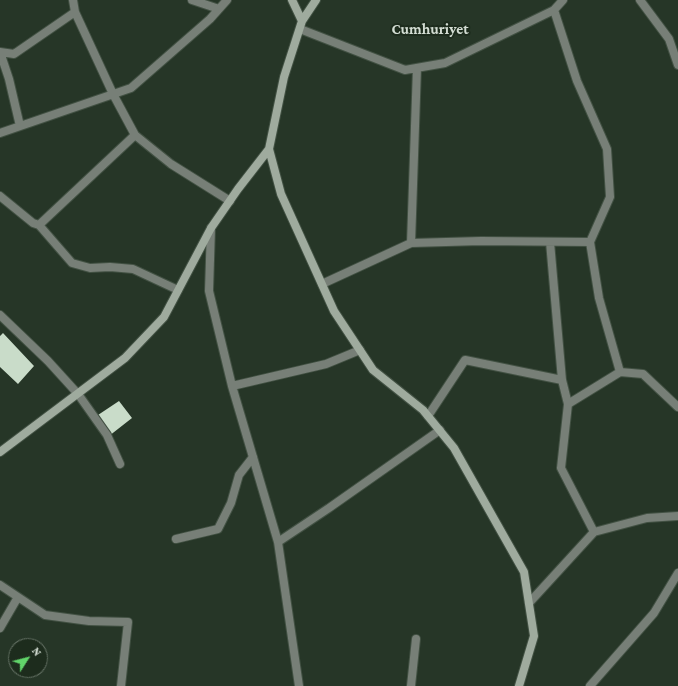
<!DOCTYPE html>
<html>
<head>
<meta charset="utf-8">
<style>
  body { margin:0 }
  #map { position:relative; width:678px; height:686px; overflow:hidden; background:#263627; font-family:"Crimson Pro",serif }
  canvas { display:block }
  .north { position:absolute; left:8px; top:638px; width:40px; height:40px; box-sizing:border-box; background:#1d2c1d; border:1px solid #667366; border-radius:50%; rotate:54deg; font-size:11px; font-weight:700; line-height:16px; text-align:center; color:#d3ddd3 }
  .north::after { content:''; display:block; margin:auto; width:14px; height:18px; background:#61d46a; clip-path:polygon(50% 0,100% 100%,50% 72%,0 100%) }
</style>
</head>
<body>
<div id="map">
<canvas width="678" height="686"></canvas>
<div class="north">N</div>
</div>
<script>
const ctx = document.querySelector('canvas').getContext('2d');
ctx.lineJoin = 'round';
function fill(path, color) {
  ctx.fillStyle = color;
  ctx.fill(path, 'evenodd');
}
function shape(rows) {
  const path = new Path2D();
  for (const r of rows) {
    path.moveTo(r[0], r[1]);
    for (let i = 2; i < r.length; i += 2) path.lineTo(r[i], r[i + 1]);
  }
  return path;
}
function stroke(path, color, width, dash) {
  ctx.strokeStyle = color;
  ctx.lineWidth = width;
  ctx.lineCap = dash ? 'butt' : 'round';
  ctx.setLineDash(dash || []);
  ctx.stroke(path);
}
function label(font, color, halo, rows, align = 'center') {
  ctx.font = font + ' "Crimson Pro",serif';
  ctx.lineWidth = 4;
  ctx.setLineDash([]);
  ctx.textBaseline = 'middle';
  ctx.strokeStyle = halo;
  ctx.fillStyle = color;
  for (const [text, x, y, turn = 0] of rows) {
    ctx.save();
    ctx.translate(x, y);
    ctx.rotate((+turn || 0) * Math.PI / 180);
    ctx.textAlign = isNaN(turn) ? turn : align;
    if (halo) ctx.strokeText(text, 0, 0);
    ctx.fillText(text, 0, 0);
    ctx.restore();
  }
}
const building = shape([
  [3,333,34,366,18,384,0,367,0,336],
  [119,401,132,418,109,436,95,417]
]);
const street = shape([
  [73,0,75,12,113,94,135,135,171,164,230,201],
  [192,0,219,9],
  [640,0,669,39,678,65],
  [554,10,577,81,607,149,610,197,590,242,599,298,620,372],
  [300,29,405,70,445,63,554,10,563,0],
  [0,52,14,54,75,12],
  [0,52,9,79,20,126],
  [0,133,131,88,210,19,227,0],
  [0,196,33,223,39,225,72,263,90,268,110,267,133,269,178,290],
  [39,225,135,135],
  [211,228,209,291,232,386,278,542,299,686],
  [550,242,562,380,568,404,561,468,594,532],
  [411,243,417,68],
  [322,284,411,243,481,241,590,242],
  [0,315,48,361,78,394,107,435,120,464],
  [232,386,326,364,360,350],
  [568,404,620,372,643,374,678,407],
  [428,416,465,360,562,380],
  [176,539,218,529,231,503,239,475,253,457],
  [278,542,329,508,440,430],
  [0,585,45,615,89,621,128,622,121,686],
  [529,603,594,532,647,518,678,516],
  [0,628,18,597],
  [411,686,416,639],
  [590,686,654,613,678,573]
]);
const secondary = shape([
  [292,0,302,21],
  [269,149,281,194,334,311,373,370,423,410,454,448,524,572,534,636,519,686],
  [0,452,125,358,164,317,211,228,238,189,269,149,284,77,302,21,316,0]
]);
const districtNames = [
  ["Cumhuriyet",430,29]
];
fill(building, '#c9dcc9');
stroke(street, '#425143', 10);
stroke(secondary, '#425143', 10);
stroke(street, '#777f77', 8);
stroke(secondary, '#9fab9e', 8);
label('bold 15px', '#d3ddd3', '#1d2c1d', districtNames);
</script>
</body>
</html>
